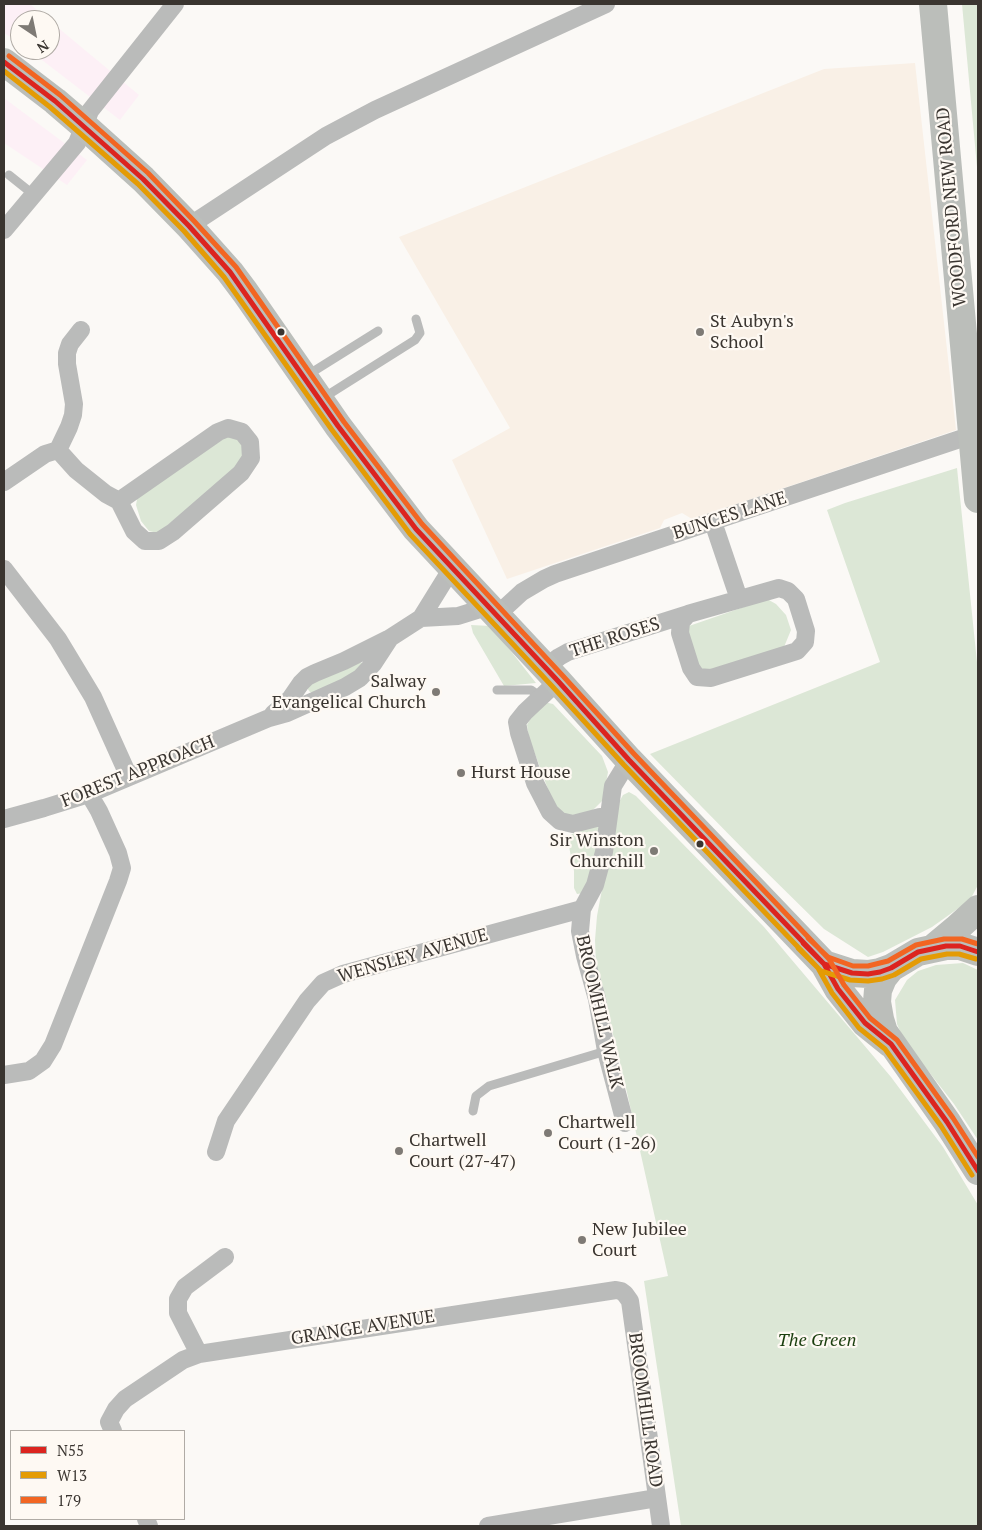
<!DOCTYPE html>
<html>
<head>
<meta charset="utf-8">
<style>
  body { margin:0 }
  #map { position:relative; width:982px; height:1530px; overflow:hidden; background:#fbf9f6; font-family:"PT Serif",serif }
  canvas { display:block }
  .frame { position:absolute; inset:0; border:5px solid #3a3530; pointer-events:none }
  .legend { position:absolute; left:10px; top:1430px; width:175px; height:90px; box-sizing:border-box; background:#fef9f3; border:1px solid #b0aba5; margin:0; padding:6px 9px; list-style:none; font-size:15px; color:#3a3530 }
  .legend li { display:flex; align-items:center; gap:10px; height:25px }
  .legend b { width:25px; border:1px solid #b0aba5 }
  .north { position:absolute; left:10px; top:10px; width:50px; height:50px; box-sizing:border-box; background:#fef9f3; border:1px solid #b0aba5; border-radius:50%; rotate:146deg; font-size:14px; font-weight:700; line-height:20px; text-align:center; color:#3a3530 }
  .north::after { content:''; display:block; margin:auto; width:18px; height:22px; background:#7e7a75; clip-path:polygon(50% 0,100% 100%,50% 72%,0 100%) }
</style>
</head>
<body>
<div id="map">
<canvas width="982" height="1530"></canvas>
<div class="frame"></div>
<ul class="legend">
<li><b style="height:6px;background:#dc241f"></b>N55</li>
<li><b style="height:6px;background:#e49b05"></b>W13</li>
<li><b style="height:6px;background:#f26522"></b>179</li>
</ul>
<div class="north">N</div>
</div>
<script>
const ctx = document.querySelector('canvas').getContext('2d');
ctx.lineJoin = 'round';
function fill(path, color) {
  ctx.fillStyle = color;
  ctx.fill(path, 'evenodd');
}
function shape(rows) {
  const path = new Path2D();
  for (const r of rows) {
    path.moveTo(r[0], r[1]);
    for (let i = 2; i < r.length; i += 2) path.lineTo(r[i], r[i + 1]);
  }
  return path;
}
function stroke(path, color, width, dash) {
  ctx.strokeStyle = color;
  ctx.lineWidth = width;
  ctx.lineCap = dash ? 'butt' : 'round';
  ctx.setLineDash(dash || []);
  ctx.stroke(path);
}
function label(font, color, halo, rows, align = 'center') {
  ctx.font = font + ' "PT Serif",serif';
  ctx.lineWidth = 4.5;
  ctx.setLineDash([]);
  ctx.textBaseline = 'middle';
  ctx.strokeStyle = halo;
  ctx.fillStyle = color;
  for (const [text, x, y, turn = 0] of rows) {
    ctx.save();
    ctx.translate(x, y);
    ctx.rotate((+turn || 0) * Math.PI / 180);
    ctx.textAlign = isNaN(turn) ? turn : align;
    if (halo) ctx.strokeText(text, 0, 0);
    ctx.fillText(text, 0, 0);
    ctx.restore();
  }
}
const commercial = shape([
  [4,4,30,4,49,20,20,20,20,43,4,33],
  [50,21,139,95,120,120,29,50,50,50],
  [4,98,87,160,67,185,4,143]
]);
const built = shape([
  [915,63,956,430,692,519,682,513,664,520,660,528,507,579,452,460,510,428,399,237,824,69]
]);
const green = shape([
  [962,4,978,4,978,178],
  [228,436,245,441,245,461,158,533,149,531,141,521,136,505,138,494,190,458],
  [957,468,978,672,978,885,970,900,932,927,883,952,868,957,824,929,752,858,650,754,880,662,827,510,845,503],
  [767,599,776,604,786,615,791,630,784,647,702,673,685,657,689,626],
  [471,625,491,626,536,683,504,686,473,633],
  [357,662,363,663,364,668,316,693,310,692,307,688,311,682],
  [544,702,553,704,602,756,608,772,603,800,591,812,567,816,555,808,529,738,527,725,535,710],
  [629,792,636,796,764,927,891,1077,943,1147,978,1205,978,1526,681,1526,644,1281,668,1276,624,1079,596,965,595,940,597,916,618,804,623,795],
  [595,825,602,830,584,893,577,894,574,888,574,871,567,837,581,829],
  [963,963,978,970,978,1140,954,1104,904,1040,897,1024,895,1000,907,980,918,971,936,965]
]);
const service = shape([
  [9,175,34,195],
  [306,376,378,331],
  [323,398,415,340,420,333,416,319],
  [497,690,531,690,541,697],
  [473,1111,476,1096,489,1086,606,1051]
]);
const minor = shape([
  [189,226,326,136,375,110,606,4],
  [4,230,77,143,90,111,175,4],
  [58,450,69,427,73,415,74,404,67,364,67,353,70,344,81,330],
  [4,482,45,454,58,450,76,470,106,494,119,501,134,531,145,541,159,541,173,532,241,473,251,458,250,442,242,432,228,428,218,432,119,501],
  [713,522,739,599],
  [4,569,58,639,93,697,129,777],
  [497,615,522,592,544,579,555,574,960,439,974,438],
  [421,618,458,616,490,606],
  [546,667,559,657,568,652,688,614,779,588,788,591,796,599,806,631,805,642,797,651,711,678,697,677,691,668,680,633,681,622,688,614],
  [558,681,525,712,517,722,519,733,535,783,550,812,560,821,573,824,600,817,608,817],
  [273,714,290,699,301,683,307,677,315,673,344,661,390,638,421,618,452,568],
  [4,819,44,808,89,794,269,718,287,713,345,687,360,678,373,664,390,638],
  [4,1075,29,1071,43,1061,53,1045,118,881,122,868,118,853,99,811,89,794],
  [625,1123,606,1051,597,999,585,956,580,931,582,909,595,885,604,852,613,786,629,760],
  [216,1152,226,1121,307,1001,323,983,343,974,582,909],
  [199,1354,178,1313,178,1299,185,1287,225,1257],
  [113,1431,109,1422,116,1409,125,1399,183,1360,199,1354,616,1290,621,1291,625,1294,630,1301,661,1526],
  [146,1519,149,1526],
  [488,1526,657,1498]
]);
const primary = shape([
  [933,4,978,499],
  [4,62,55,101,83,125,143,179,189,226,230,272,245,292,338,426,416,529,558,681,629,760,824,964,838,989,865,1023,891,1044],
  [932,949,956,929,978,909],
  [978,952,960,946,946,946,918,952,891,968,883,978,878,990,877,1002,880,1019,884,1032,947,1122,978,1171],
  [824,964,852,973,868,974,880,972,891,968]
]);
const bus1 = shape([
  [4,62,55,101,143,179,189,226,230,272,338,426,416,529,558,681,629,760,824,964,838,989,865,1023,891,1044,947,1122,978,1171],
  [803,943,824,964,852,973,868,974,880,972,891,968,918,952,946,946,960,946,978,952]
]);
const bus2 = shape([
  [4,71,50,107,138,184,184,231,224,277,332,430,410,534,552,686,624,765,818,968,832,993,859,1028,885,1049,941,1126,972,1175],
  [798,948,821,971,850,980,868,981,882,979,894,975,921,959,947,954,959,954,976,959]
]);
const bus3 = shape([
  [9,56,60,95,148,173,194,221,236,267,344,422,422,524,563,676,635,755,829,959,844,985,870,1018,897,1040,953,1118,978,1157],
  [808,938,828,957,853,966,868,966,888,961,916,945,944,939,962,939,978,944]
]);
const markers = [
  [281,332,4.5,"#3a3530"],
  [700,332,5,"#7e7a75"],
  [436,692,5,"#7e7a75"],
  [461,773,5,"#7e7a75"],
  [700,844,4.5,"#3a3530"],
  [654,851,5,"#7e7a75"],
  [548,1133,5,"#7e7a75"],
  [399,1151,5,"#7e7a75"],
  [582,1240,5,"#7e7a75"]
];
const streetNames = [
  ["WOODFORD NEW ROAD",952,207,-95],
  ["BUNCES LANE",730,516,-18],
  ["THE ROSES",615,638,-18],
  ["FOREST APPROACH",138,772,-22],
  ["WENSLEY AVENUE",413,956,-16],
  ["BROOMHILL WALK",599,1012,77],
  ["GRANGE AVENUE",363,1328,-9],
  ["BROOMHILL ROAD",645,1410,82]
];
const poiNames = [
  ["St Aubyn's",710,322],
  ["School",710,343],
  ["Salway",426,682,"right"],
  ["Evangelical Church",426,703,"right"],
  ["Hurst House",471,773],
  ["Sir Winston",644,841,"right"],
  ["Churchill",644,862,"right"],
  ["Chartwell",558,1123],
  ["Court (1-26)",558,1144],
  ["Chartwell",409,1141],
  ["Court (27-47)",409,1162],
  ["New Jubilee",592,1230],
  ["Court",592,1251]
];
const parkNames = [
  ["The Green",817,1341]
];
fill(commercial, '#fdf0f6');
fill(built, '#f9f0e6');
fill(green, '#dce7d6');
stroke(service, '#babbba', 9);
stroke(minor, '#babbba', 18);
stroke(primary, '#bbbeba', 28);
stroke(bus1, '#dc241f', 5);
stroke(bus2, '#e49b05', 5);
stroke(bus3, '#f26522', 5);
for (const [x, y, r, color] of markers) {
  const dot = new Path2D();
  dot.arc(x, y, r, 0, 2 * Math.PI);
  ctx.fillStyle = color;
  ctx.fill(dot);
  stroke(dot, '#fef9f3', 2);
}
label('18px', '#3a3530', '#fef9f3', streetNames);
label('18px', '#3a3530', '#fef9f3', poiNames, 'left');
label('italic 18px', '#1a3e0e', '#fef9f3', parkNames);
</script>
</body>
</html>
